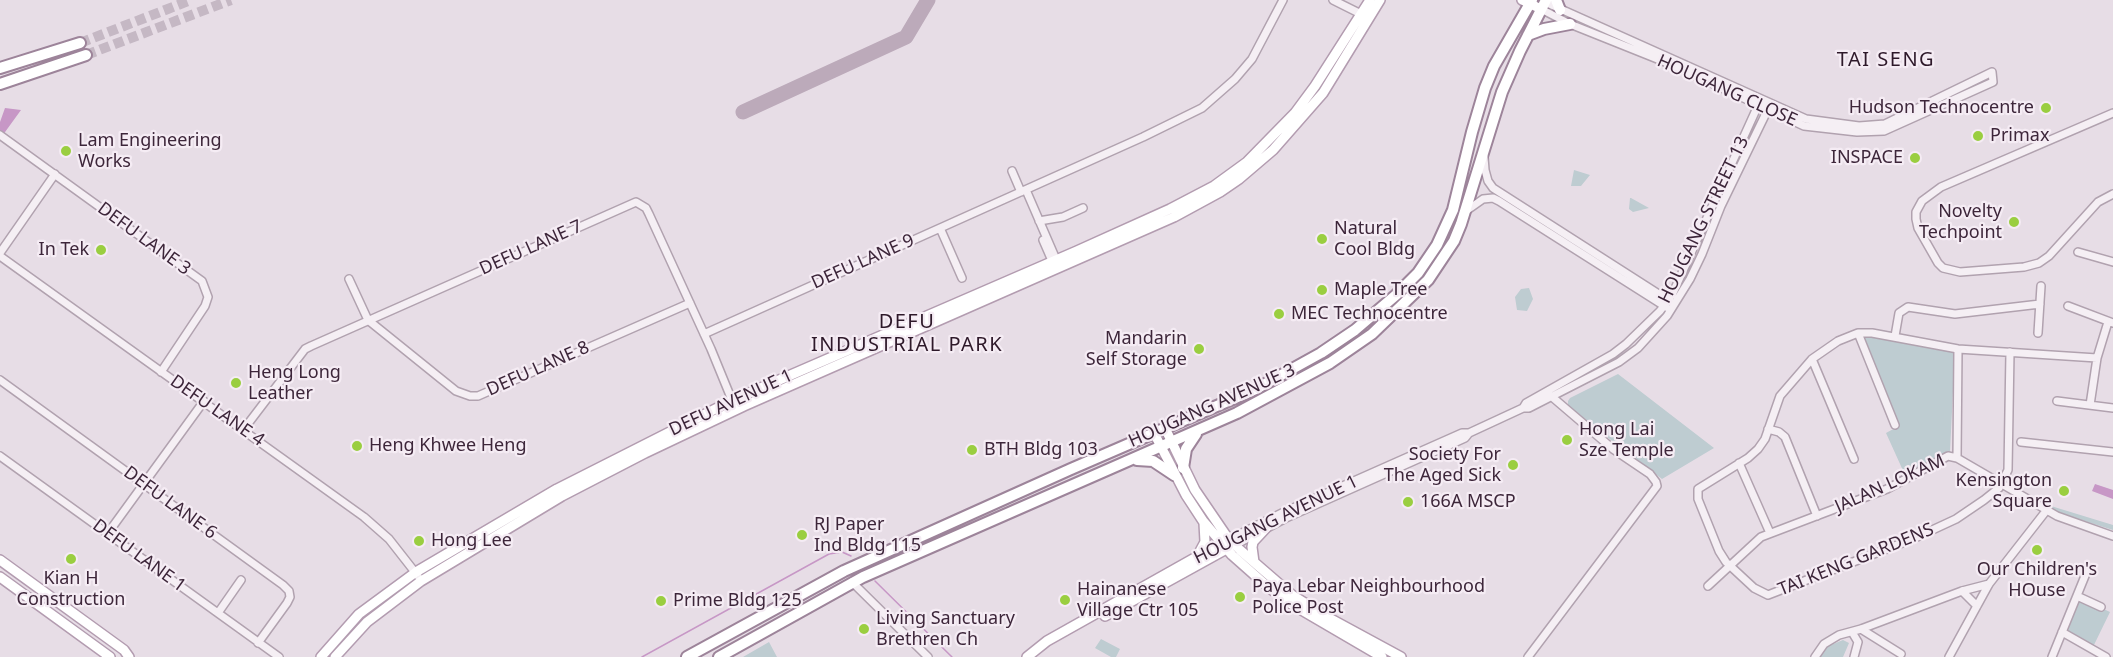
<!DOCTYPE html>
<html>
<head>
<meta charset="utf-8">
<style>
  body { margin:0 }
  canvas { display:block; background:#e7dde6 }
</style>
</head>
<body>
<canvas width="2113" height="657"></canvas>
<script>
const ctx = document.querySelector('canvas').getContext('2d');
ctx.lineJoin = 'round';
function fill(path, color) {
  ctx.fillStyle = color;
  ctx.fill(path, 'evenodd');
}
function shape(rows) {
  const path = new Path2D();
  for (const r of rows) {
    path.moveTo(r[0], r[1]);
    for (let i = 2; i < r.length; i += 2) path.lineTo(r[i], r[i + 1]);
  }
  return path;
}
function stroke(path, color, width, dash) {
  ctx.strokeStyle = color;
  ctx.lineWidth = width;
  ctx.lineCap = dash ? 'butt' : 'round';
  ctx.setLineDash(dash || []);
  ctx.stroke(path);
}
function label(font, color, halo, rows, align = 'center') {
  ctx.font = font + ' "Noto Sans",sans-serif';
  ctx.lineWidth = 4.5;
  ctx.setLineDash([]);
  ctx.textBaseline = 'middle';
  ctx.strokeStyle = halo;
  ctx.fillStyle = color;
  for (const [text, x, y, turn = 0] of rows) {
    ctx.save();
    ctx.translate(x, y);
    ctx.rotate((+turn || 0) * Math.PI / 180);
    ctx.textAlign = isNaN(turn) ? turn : align;
    if (halo) ctx.strokeText(text, 0, 0);
    ctx.fillText(text, 0, 0);
    ctx.restore();
  }
}
const green = shape([
  [1574,170,1590,175,1581,186,1571,186],
  [1630,198,1631,198,1649,208,1633,212,1629,209],
  [1529,288,1533,299,1527,311,1517,310,1515,297,1521,289],
  [1861,336,1878,336,1955,351,1950,451,1905,475,1886,433,1897,427],
  [1618,374,1714,448,1662,479,1594,427,1568,405,1568,401,1570,398],
  [2051,506,2113,525,2113,530,2050,510],
  [2080,598,2110,612,2093,647,2069,632,2068,628],
  [1101,639,1120,649,1116,657,1111,657,1095,648],
  [1843,640,1849,643,1843,657,1816,657,1826,647],
  [769,642,777,657,743,657]
]);
const water = shape([
  [5,108,21,110,0,139,0,122],
  [2095,484,2113,490,2113,499,2092,491]
]);
const stream = shape([
  [875,581,952,657],
  [642,657,829,554,842,552,851,556]
]);
const taxiway = shape([
  [743,112,906,37,928,0]
]);
const highwayTunnel = shape([
  [80,43,191,0],
  [86,55,231,0]
]);
const minor = shape([
  [1333,0,1363,15],
  [1541,9,1570,24,1670,64,1804,126,1857,132,1884,131,1993,82,1992,72,1885,124,1859,126,1806,119,1545,2],
  [2113,113,1941,187,1922,201,1916,212,1916,219,1918,228,1938,263,1943,268,1960,272,2024,267,2039,263,2049,256,2098,202,2113,194],
  [0,135,202,281,208,297,205,306,161,372],
  [1484,157,1485,170,1488,181,1493,188,1671,302],
  [1012,171,1021,192],
  [1026,190,1058,264],
  [1466,211,1483,199,1493,198,1499,201,1666,307],
  [1039,221,1063,217,1083,208],
  [940,228,962,278],
  [1043,240,1053,263],
  [2078,252,2113,262],
  [0,253,55,174],
  [0,256,364,517,389,539,418,576],
  [349,279,368,320,456,391,470,396,478,396,690,303],
  [2068,306,2113,323],
  [1858,333,1895,425],
  [2038,333,2041,286],
  [704,334,1143,137,1202,108,1235,79,1252,59,1283,0],
  [1895,336,1899,313,1908,307,1955,314,2040,304],
  [2010,352,2008,470,1999,488,1984,500,1956,519,1915,538,1768,595,1754,588,1726,562,1719,551,1698,499,1698,489,1748,458,1758,449,1765,439,1780,396,1812,359,1838,341,1858,333,1872,333,1958,349,2097,358],
  [1812,359,1854,459],
  [0,380,283,585,289,591,290,597,287,603,258,643],
  [2057,401,2113,408],
  [2090,405,2097,358,2108,322],
  [1523,408,1526,403,1613,354,1626,344,1660,311,1672,295,1760,101],
  [244,429,305,349,311,346,636,202,646,208,649,214,711,349,736,410],
  [1768,429,1779,432,1785,437,1817,516],
  [2021,442,2113,452],
  [0,456,279,657],
  [1957,458,1958,349],
  [1739,463,1770,533],
  [108,533,204,401],
  [1230,539,1284,512,1462,433,1469,433],
  [1235,545,1286,518,1465,438,1469,433,1523,408,1529,408,1619,362,1638,348,1667,316,1690,279,1702,254,1721,206,1769,107],
  [852,582,928,657],
  [1708,586,1761,537,1887,489,1948,456,1957,458,2057,516,2113,536],
  [1962,591,1977,606],
  [2077,596,2101,607],
  [218,613,241,580],
  [1861,629,1901,654],
  [1852,632,1858,642,1854,657],
  [2062,632,2106,657],
  [1528,657,1657,486,1656,482,1650,474,1613,449,1551,396],
  [1815,657,1824,644,1839,635,1861,629,1962,591,1989,584],
  [1949,657,1989,584,2046,511],
  [2052,657,2087,571]
]);
const major = shape([
  [1522,0,1541,9],
  [1165,428,1195,490,1225,534,1240,550,1292,595,1329,618,1401,657],
  [1154,433,1186,495,1203,521,1232,555,1267,586,1288,602,1382,657],
  [1198,555,1205,542,1204,523],
  [0,560,124,650,129,657],
  [1254,562,1252,547,1253,542,1266,528],
  [0,577,110,657],
  [1105,616,1230,547],
  [321,657,359,614,416,572,557,489,733,400,1077,251,1170,209,1214,186,1247,162,1295,113,1315,86,1370,0],
  [335,657,367,622,421,581,562,496,645,453,744,406,1174,217,1220,192,1239,179,1273,150,1323,93,1380,0],
  [1027,657,1047,641,1225,541]
]);
const highway = shape([
  [1556,0,1560,10],
  [1528,35,1544,29,1570,24],
  [0,68,80,43],
  [0,84,86,55],
  [1137,460,1153,461,1174,475],
  [1183,468,1186,449,1196,434],
  [687,657,844,571,1071,469,1256,389,1321,353,1355,330,1396,295,1418,273,1437,245,1453,210,1472,132,1485,88,1494,66,1532,0],
  [719,657,863,577,1237,413,1330,363,1372,334,1428,280,1454,241,1461,224,1502,92,1520,51,1546,0]
]);
const markers = [
  [2046,108,6,"#9ace40"],
  [1978,136,6,"#9ace40"],
  [66,151,6,"#9ace40"],
  [1915,158,6,"#9ace40"],
  [2014,222,6,"#9ace40"],
  [1322,239,6,"#9ace40"],
  [101,250,6,"#9ace40"],
  [1322,290,6,"#9ace40"],
  [1279,314,6,"#9ace40"],
  [1199,349,6,"#9ace40"],
  [236,383,6,"#9ace40"],
  [1567,440,6,"#9ace40"],
  [357,446,6,"#9ace40"],
  [972,450,6,"#9ace40"],
  [1513,465,6,"#9ace40"],
  [2064,491,6,"#9ace40"],
  [1408,502,6,"#9ace40"],
  [802,535,6,"#9ace40"],
  [419,541,6,"#9ace40"],
  [2037,550,6,"#9ace40"],
  [71,559,6,"#9ace40"],
  [1240,597,6,"#9ace40"],
  [1065,600,6,"#9ace40"],
  [661,601,6,"#9ace40"],
  [864,629,6,"#9ace40"]
];
const streetNames = [
  ["HOUGANG CLOSE",1727,91,24],
  ["HOUGANG STREET 13",1704,220,-64],
  ["DEFU LANE 3",144,239,36],
  ["DEFU LANE 7",531,248,-24],
  ["DEFU LANE 9",863,262,-24],
  ["DEFU LANE 8",538,369,-24],
  ["DEFU AVENUE 1",731,403,-25],
  ["HOUGANG AVENUE 3",1212,406,-24],
  ["DEFU LANE 4",217,411,35],
  ["JALAN LOKAM",1890,484,-24],
  ["DEFU LANE 6",170,503,36],
  ["HOUGANG AVENUE 1",1276,520,-26],
  ["DEFU LANE 1",139,556,36],
  ["TAI KENG GARDENS",1856,560,-22]
];
const poiNames = [
  ["Hudson Technocentre",2034,108,"right"],
  ["Primax",1990,136],
  ["Lam Engineering",78,141],
  ["Works",78,162],
  ["INSPACE",1903,158,"right"],
  ["Novelty",2002,212,"right"],
  ["Techpoint",2002,233,"right"],
  ["Natural",1334,229],
  ["Cool Bldg",1334,250],
  ["In Tek",89,250,"right"],
  ["Maple Tree",1334,290],
  ["MEC Technocentre",1291,314],
  ["Mandarin",1187,339,"right"],
  ["Self Storage",1187,360,"right"],
  ["Heng Long",248,373],
  ["Leather",248,394],
  ["Hong Lai",1579,430],
  ["Sze Temple",1579,451],
  ["Heng Khwee Heng",369,446],
  ["BTH Bldg 103",984,450],
  ["Society For",1501,455,"right"],
  ["The Aged Sick",1501,476,"right"],
  ["Kensington",2052,481,"right"],
  ["Square",2052,502,"right"],
  ["166A MSCP",1420,502],
  ["RJ Paper",814,525],
  ["Ind Bldg 115",814,546],
  ["Hong Lee",431,541],
  ["Our Children's",2037,570,"center"],
  ["HOuse",2037,591,"center"],
  ["Kian H",71,579,"center"],
  ["Construction",71,600,"center"],
  ["Paya Lebar Neighbourhood",1252,587],
  ["Police Post",1252,608],
  ["Hainanese",1077,590],
  ["Village Ctr 105",1077,611],
  ["Prime Bldg 125",673,601],
  ["Living Sanctuary",876,619],
  ["Brethren Ch",876,640]
];
const neighbourhoodNames = [
  ["TAI SENG",1886,60],
  ["DEFU",907,322],
  ["INDUSTRIAL PARK",907,345]
];
fill(green, '#beccd1');
fill(water, '#c797c6');
stroke(stream, '#c797c6', 1.5);
stroke(taxiway, '#bcaaba', 15);
stroke(highwayTunnel, '#c5b8c4', 10, [10, 5]);
stroke(minor, '#b1a2af', 10);
stroke(major, '#b39cb0', 12);
stroke(highway, '#9d849a', 14);
stroke(minor, '#f5eff4', 7);
stroke(major, '#fff', 9);
stroke(highway, '#fff', 10);
for (const [x, y, r, color] of markers) {
  const dot = new Path2D();
  dot.arc(x, y, r, 0, 2 * Math.PI);
  ctx.fillStyle = color;
  ctx.fill(dot);
  stroke(dot, '#f5ecf4', 2);
}
label('18px', '#3d263a', '#f5ecf4', streetNames);
label('18px', '#3d263a', '#f5ecf4', poiNames, 'left');
ctx.letterSpacing = '1.5px';
label('20px', '#2e192a', '#f5ecf4', neighbourhoodNames);
ctx.letterSpacing = '0px';
</script>
</body>
</html>
